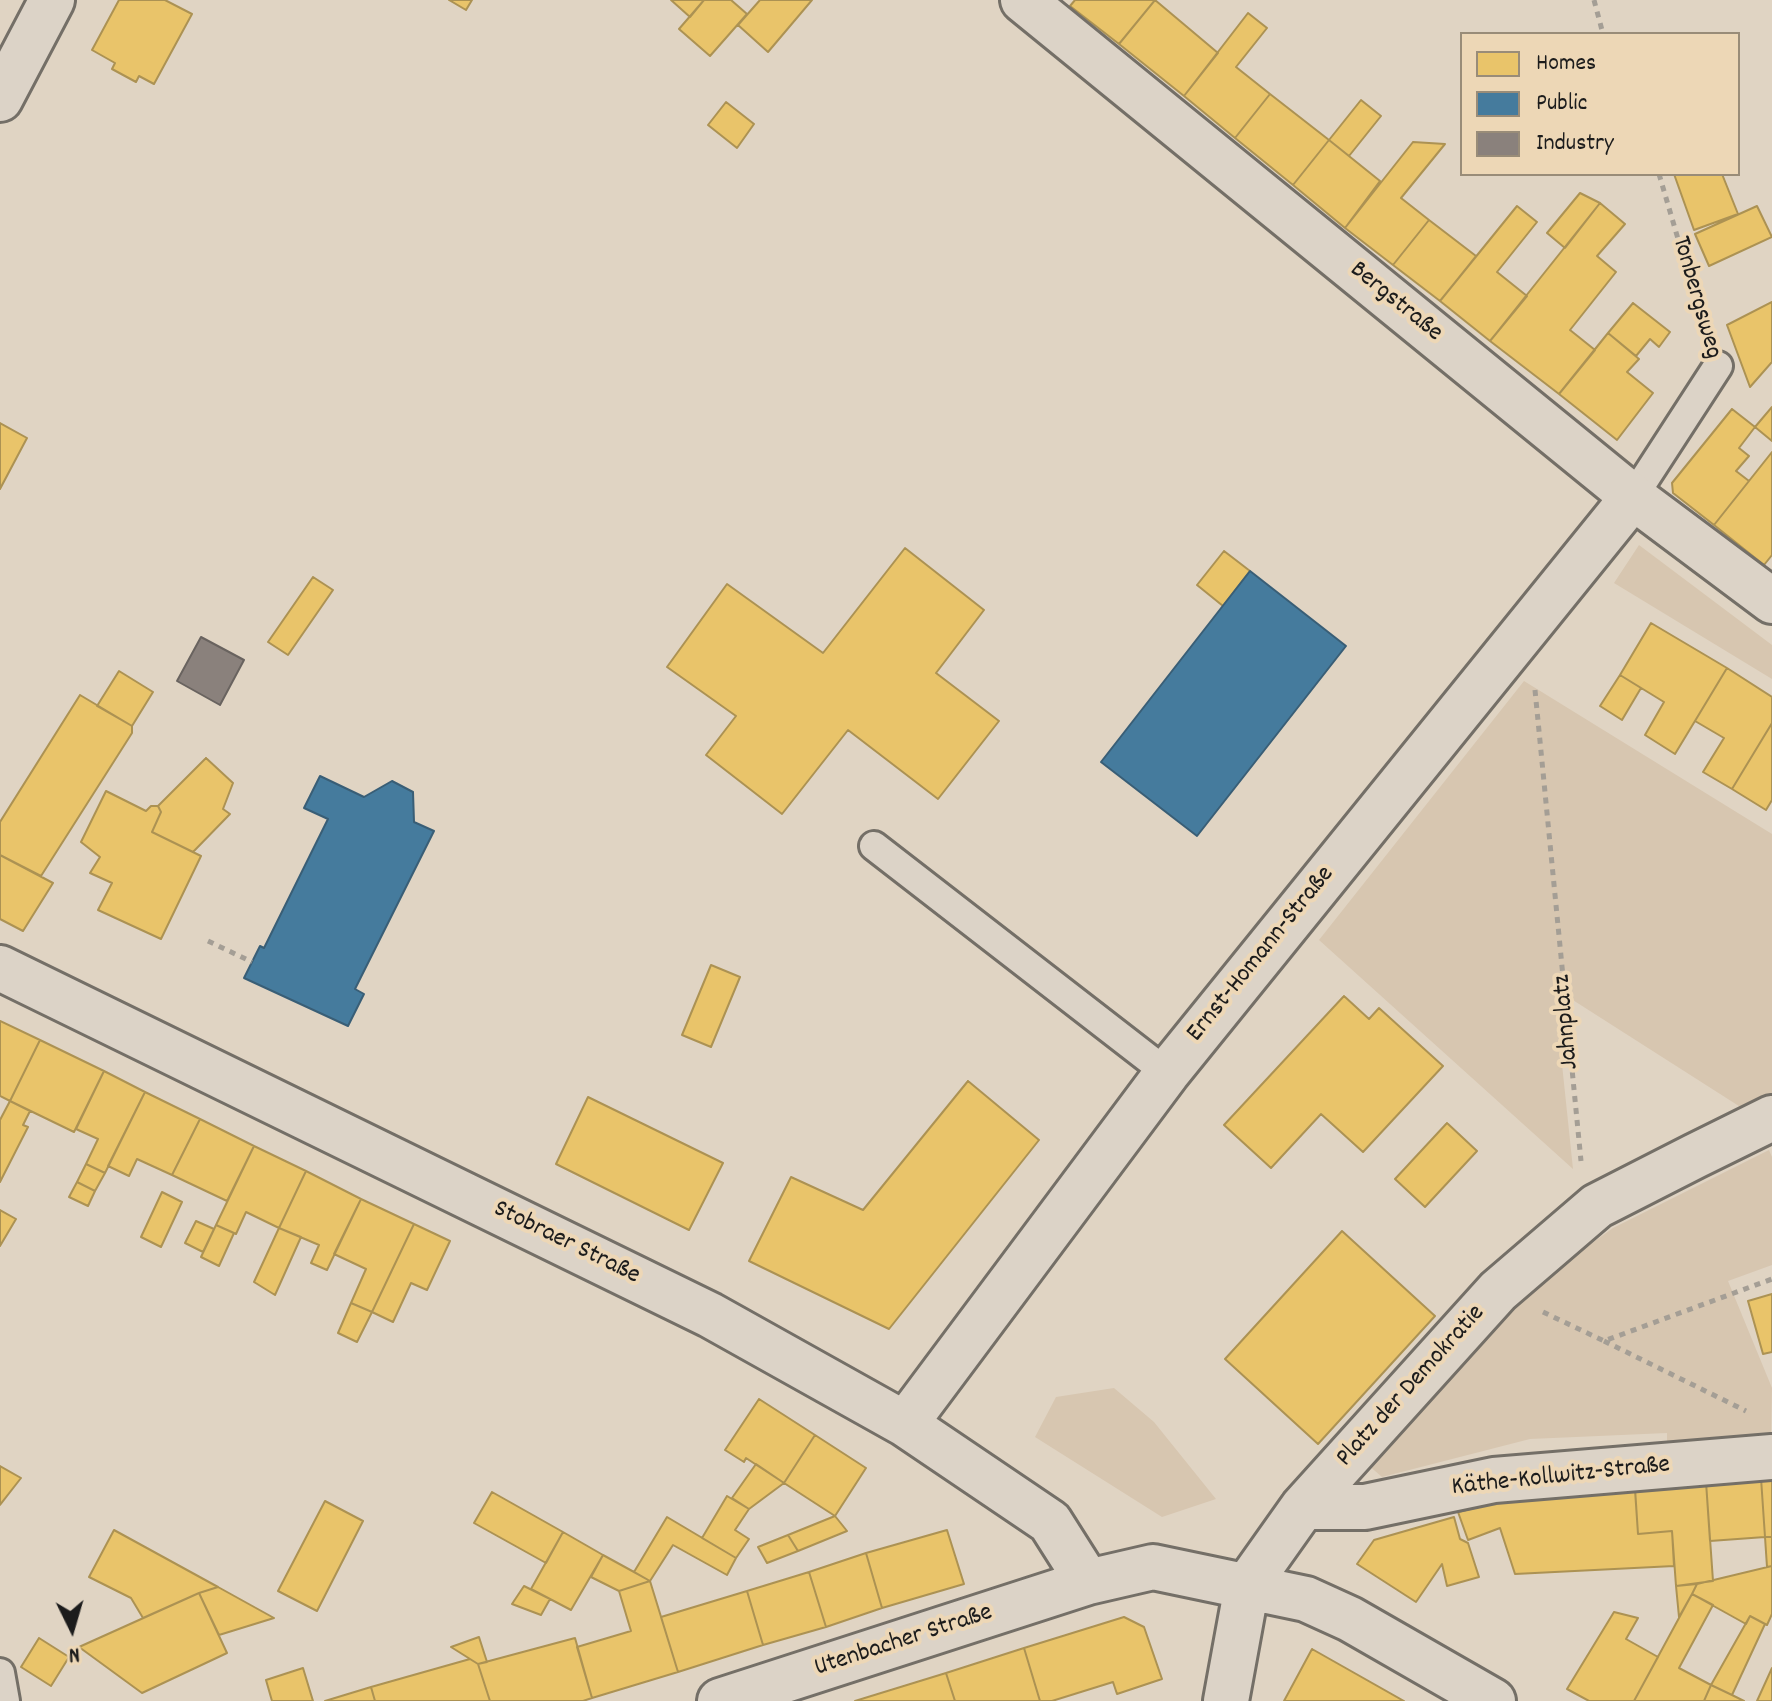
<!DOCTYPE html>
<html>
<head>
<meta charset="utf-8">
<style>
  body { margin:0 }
  #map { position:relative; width:1772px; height:1701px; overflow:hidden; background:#e0d4c3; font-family:Dekko,sans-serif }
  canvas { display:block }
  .legend { position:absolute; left:1460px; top:32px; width:280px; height:144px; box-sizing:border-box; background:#edd7b6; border:2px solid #998c78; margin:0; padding:10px 14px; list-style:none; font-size:24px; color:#1c1c1c }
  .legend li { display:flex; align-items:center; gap:16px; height:40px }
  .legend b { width:40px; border:2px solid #998c78 }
  .north { position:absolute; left:32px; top:1589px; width:80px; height:80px; -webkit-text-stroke:6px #edd7b6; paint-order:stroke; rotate:175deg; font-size:22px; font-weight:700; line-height:32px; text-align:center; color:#1c1c1c }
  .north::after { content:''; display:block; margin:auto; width:28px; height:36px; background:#1c1c1c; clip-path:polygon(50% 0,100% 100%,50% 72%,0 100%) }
</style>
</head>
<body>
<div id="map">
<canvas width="1772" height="1701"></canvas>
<ul class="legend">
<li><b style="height:22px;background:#e9c46a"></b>Homes</li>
<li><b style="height:22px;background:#457b9d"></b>Public</li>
<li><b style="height:22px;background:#8a817c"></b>Industry</li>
</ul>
<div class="north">N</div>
</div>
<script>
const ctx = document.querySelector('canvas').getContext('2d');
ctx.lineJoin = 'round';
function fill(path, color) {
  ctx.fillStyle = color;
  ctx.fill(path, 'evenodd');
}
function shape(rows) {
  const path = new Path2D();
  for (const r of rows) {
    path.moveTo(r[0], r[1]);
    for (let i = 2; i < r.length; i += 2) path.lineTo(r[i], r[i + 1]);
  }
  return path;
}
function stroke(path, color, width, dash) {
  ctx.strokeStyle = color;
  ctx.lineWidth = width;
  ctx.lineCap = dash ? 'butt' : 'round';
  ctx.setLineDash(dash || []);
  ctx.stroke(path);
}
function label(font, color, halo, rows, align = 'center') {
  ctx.font = font + ' Dekko,sans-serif';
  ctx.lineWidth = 8;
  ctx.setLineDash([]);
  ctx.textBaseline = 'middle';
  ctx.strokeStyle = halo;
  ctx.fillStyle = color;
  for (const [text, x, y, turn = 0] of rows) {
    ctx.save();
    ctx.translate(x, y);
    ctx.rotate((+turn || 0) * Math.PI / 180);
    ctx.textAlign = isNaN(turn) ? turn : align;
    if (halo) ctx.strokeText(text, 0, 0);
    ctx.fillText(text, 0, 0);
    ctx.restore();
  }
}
const green = shape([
  [1639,545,1772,645,1772,679,1614,583],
  [1524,681,1772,834,1772,1095,1742,1108,1554,988,1573,1169,1319,940],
  [1769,1150,1772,1157,1772,1265,1728,1281,1772,1388,1771,1437,1667,1450,1667,1433,1530,1439,1382,1477,1367,1464,1532,1286,1613,1228],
  [1114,1388,1154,1422,1216,1499,1162,1517,1035,1437,1056,1397]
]);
const homes = shape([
  [119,0,165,0,192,14,154,84,139,76,136,82,112,69,115,63,92,50,119,0],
  [449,0,472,0,466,10,449,0],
  [671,0,704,0,690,17,671,0],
  [704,0,731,0,747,14,710,56,679,29,704,0],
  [760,0,812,0,768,52,738,25,760,0],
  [1075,0,1155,0,1119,44,1070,6,1075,0],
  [1155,0,1218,53,1184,96,1119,44,1155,0],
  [1248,13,1267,28,1236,67,1270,94,1235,138,1184,96,1248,13],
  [1270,94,1329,140,1293,185,1235,138,1270,94],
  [1361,100,1381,116,1349,156,1329,140,1361,100],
  [726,102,754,124,737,148,708,125,726,102],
  [1329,140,1380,181,1345,228,1293,185,1329,140],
  [1413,142,1445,144,1401,198,1429,220,1393,265,1345,228,1413,142],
  [1674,174,1722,174,1738,214,1694,230,1674,174],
  [1580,193,1600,203,1565,248,1547,233,1580,193],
  [1600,203,1625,224,1597,256,1616,272,1570,330,1595,350,1559,394,1490,341,1600,203],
  [1517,206,1537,222,1497,272,1527,296,1490,341,1440,301,1517,206],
  [1757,206,1772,237,1709,266,1695,234,1757,206],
  [1429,220,1476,256,1440,301,1393,265,1429,220],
  [1772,302,1772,362,1750,387,1727,325,1772,302],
  [1633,303,1670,332,1659,347,1650,339,1636,356,1608,333,1633,303],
  [1608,333,1639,359,1627,372,1653,393,1617,440,1559,394,1608,333],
  [1772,407,1772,441,1755,427,1772,407],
  [1732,409,1755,427,1739,448,1749,456,1736,471,1749,481,1714,525,1673,493,1672,483,1732,409],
  [0,423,27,438,0,489,0,423],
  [1772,452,1772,555,1764,565,1714,525,1772,452],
  [905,548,984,610,936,673,999,721,938,799,848,730,782,814,706,755,736,716,667,667,727,584,823,653,905,548],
  [1224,551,1250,571,1223,606,1197,585,1224,551],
  [313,577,333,590,288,655,268,642,313,577],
  [1651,623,1727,668,1675,754,1645,735,1664,702,1620,675,1651,623],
  [1727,668,1772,697,1772,723,1732,789,1703,772,1724,738,1695,721,1727,668],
  [119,671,153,692,132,726,97,706,119,671],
  [1620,675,1641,688,1622,720,1600,706,1620,675],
  [80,695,132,726,132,733,41,876,0,855,0,822,80,695],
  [1772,723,1772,800,1766,810,1732,789,1772,723],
  [206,758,233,783,223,809,230,814,193,852,152,832,161,812,158,806,206,758],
  [106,791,146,811,151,806,158,806,161,812,152,832,201,856,161,939,98,910,112,883,90,873,100,857,81,842,106,791],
  [0,855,53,883,23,931,0,919,0,855],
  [711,965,740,977,711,1047,682,1035,711,965],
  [1344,996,1369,1019,1379,1008,1443,1066,1363,1152,1321,1114,1271,1168,1224,1125,1344,996],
  [0,1021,40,1040,10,1101,0,1096,0,1021],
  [40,1040,104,1071,74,1132,10,1101,40,1040],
  [104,1071,145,1092,105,1173,86,1164,98,1139,76,1129,104,1071],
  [968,1081,1039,1140,889,1329,749,1261,791,1177,863,1210,968,1081],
  [145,1092,200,1119,172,1175,137,1159,129,1176,108,1166,145,1092],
  [588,1097,723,1163,689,1230,556,1164,588,1097],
  [10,1101,30,1111,23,1125,28,1127,0,1182,0,1120,10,1101],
  [200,1119,254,1146,227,1201,172,1175,200,1119],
  [1447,1123,1477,1151,1425,1207,1395,1179,1447,1123],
  [254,1146,306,1171,279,1228,246,1212,236,1234,216,1225,254,1146],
  [86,1164,105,1173,95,1191,77,1182,86,1164],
  [306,1171,361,1199,327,1270,311,1263,319,1245,279,1228,306,1171],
  [77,1182,95,1191,88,1206,69,1197,77,1182],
  [162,1192,182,1202,161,1247,141,1237,162,1192],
  [361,1199,414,1224,372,1312,351,1303,366,1269,334,1254,361,1199],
  [0,1210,16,1219,0,1246,0,1210],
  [196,1221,214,1229,203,1252,185,1243,196,1221],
  [414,1224,450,1241,427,1290,411,1283,393,1322,372,1312,414,1224],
  [216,1225,234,1233,219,1266,201,1257,216,1225],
  [279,1228,301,1237,275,1295,254,1282,279,1228],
  [1342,1231,1435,1316,1318,1444,1225,1359,1342,1231],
  [1772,1294,1772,1352,1763,1354,1748,1301,1772,1294],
  [351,1303,372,1312,357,1342,338,1333,351,1303],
  [759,1399,815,1435,784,1483,746,1458,744,1462,725,1450,759,1399],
  [815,1435,866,1468,835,1516,784,1483,815,1435],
  [756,1464,784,1483,749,1509,732,1498,756,1464],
  [0,1466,21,1478,0,1505,0,1466],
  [1772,1477,1772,1537,1765,1537,1761,1478,1772,1477],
  [1761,1478,1765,1537,1710,1541,1706,1482,1761,1478],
  [1706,1482,1713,1581,1676,1586,1672,1531,1638,1534,1635,1488,1706,1482],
  [1635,1490,1638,1534,1672,1531,1674,1566,1515,1574,1500,1528,1468,1540,1458,1512,1512,1499,1635,1490],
  [492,1492,563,1532,546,1563,474,1523,492,1492],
  [727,1496,749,1509,735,1530,749,1539,736,1558,702,1538,727,1496],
  [325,1501,363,1521,317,1611,278,1591,325,1501],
  [835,1516,847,1531,798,1551,788,1535,835,1516],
  [667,1517,736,1558,727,1575,673,1545,650,1581,634,1572,667,1517],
  [1454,1517,1460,1539,1468,1543,1479,1577,1447,1586,1442,1564,1416,1602,1357,1564,1374,1540,1454,1517],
  [114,1530,218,1587,199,1593,143,1618,131,1598,89,1577,114,1530],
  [947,1530,964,1584,882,1608,866,1553,947,1530],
  [563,1532,603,1555,571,1610,531,1589,563,1532],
  [788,1535,798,1551,767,1563,758,1547,788,1535],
  [1765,1537,1772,1537,1772,1566,1767,1567,1765,1537],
  [866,1553,882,1608,826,1627,809,1572,866,1553],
  [603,1555,634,1572,650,1581,619,1591,591,1577,603,1555],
  [1772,1566,1772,1614,1767,1625,1750,1616,1746,1624,1692,1594,1697,1584,1772,1566],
  [809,1572,826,1627,763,1645,747,1591,809,1572],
  [650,1581,678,1672,592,1698,577,1647,631,1631,619,1591,650,1581],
  [1697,1584,1692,1594,1679,1617,1676,1586,1697,1584],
  [524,1586,550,1599,541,1615,512,1604,524,1586],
  [218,1587,274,1618,219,1635,199,1593,218,1587],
  [747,1591,763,1645,678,1672,661,1617,747,1591],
  [199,1593,227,1653,142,1693,79,1647,199,1593],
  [1692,1594,1713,1605,1679,1668,1711,1685,1704,1701,1634,1701,1692,1594],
  [1614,1612,1638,1618,1626,1639,1658,1657,1634,1701,1589,1701,1567,1689,1614,1612],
  [1750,1616,1765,1624,1732,1695,1711,1685,1750,1616],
  [1124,1617,1144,1627,1162,1679,1117,1694,1113,1682,1052,1701,1040,1701,1024,1648,1124,1617],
  [479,1637,487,1662,478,1664,451,1647,479,1637],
  [39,1638,69,1657,51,1686,21,1667,39,1638],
  [575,1638,592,1698,583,1701,490,1701,478,1664,575,1638],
  [1024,1648,1040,1701,955,1701,946,1673,1024,1648],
  [1312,1649,1404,1701,1284,1701,1312,1649],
  [470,1659,478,1664,490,1701,375,1701,371,1687,470,1659],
  [303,1668,313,1701,272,1701,266,1680,303,1668],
  [1772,1668,1772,1701,1757,1701,1772,1668],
  [946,1673,955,1701,855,1701,946,1673],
  [1711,1685,1732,1695,1744,1701,1704,1701,1711,1685],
  [371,1687,375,1701,325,1701,371,1687]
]);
const public = shape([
  [1250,571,1346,646,1197,836,1101,762,1250,571],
  [320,776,364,797,392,781,413,792,414,822,434,831,355,989,364,994,348,1026,244,978,260,946,264,948,328,819,304,808,320,776]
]);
const industry = shape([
  [201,637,244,660,220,705,177,681,201,637]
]);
const path = shape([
  [1594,0,1603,34],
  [1659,174,1705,331],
  [1535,690,1581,1161],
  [208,941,252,962],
  [1543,1312,1604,1341,1772,1279],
  [1604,1341,1746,1411]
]);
const lane = shape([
  [1633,497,1718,366],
  [874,846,1167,1073],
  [0,1673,5,1701]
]);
const street = shape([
  [1023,0,1633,497,1772,601],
  [0,99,52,0],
  [0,968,710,1315,905,1424,1050,1522,1088,1582],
  [905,1424,1167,1073,1633,497],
  [1303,1507,1365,1507,1494,1480,1772,1457],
  [720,1701,1088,1582,1153,1567,1306,1599,1350,1619,1493,1701],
  [1226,1701,1247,1586,1303,1507,1498,1291,1597,1206,1695,1156,1772,1118]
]);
const streetNames = [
  ["Tonbergsweg",1695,298,74],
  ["Bergstraße",1395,303,39],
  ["Ernst-Homann-Straße",1262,955,-51],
  ["Jahnplatz",1568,1022,-95],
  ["Stobraer Straße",566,1244,26],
  ["Platz der Demokratie",1412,1387,-48],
  ["Käthe-Kollwitz-Straße",1561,1478,-6],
  ["Utenbacher Straße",904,1642,-18]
];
fill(green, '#d7c6b0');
fill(homes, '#e9c46a');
stroke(homes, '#ac9253', 2);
fill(public, '#457b9d');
stroke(public, '#395e76', 2);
fill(industry, '#8a817c');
stroke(industry, '#69635f', 2);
stroke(lane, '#746f67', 34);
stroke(street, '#746f67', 50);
stroke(path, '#a49e95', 5, [6, 6]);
stroke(lane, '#dcd3c7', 28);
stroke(street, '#dcd3c7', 44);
label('26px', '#1c1c1c', '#edd7b6', streetNames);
</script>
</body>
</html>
